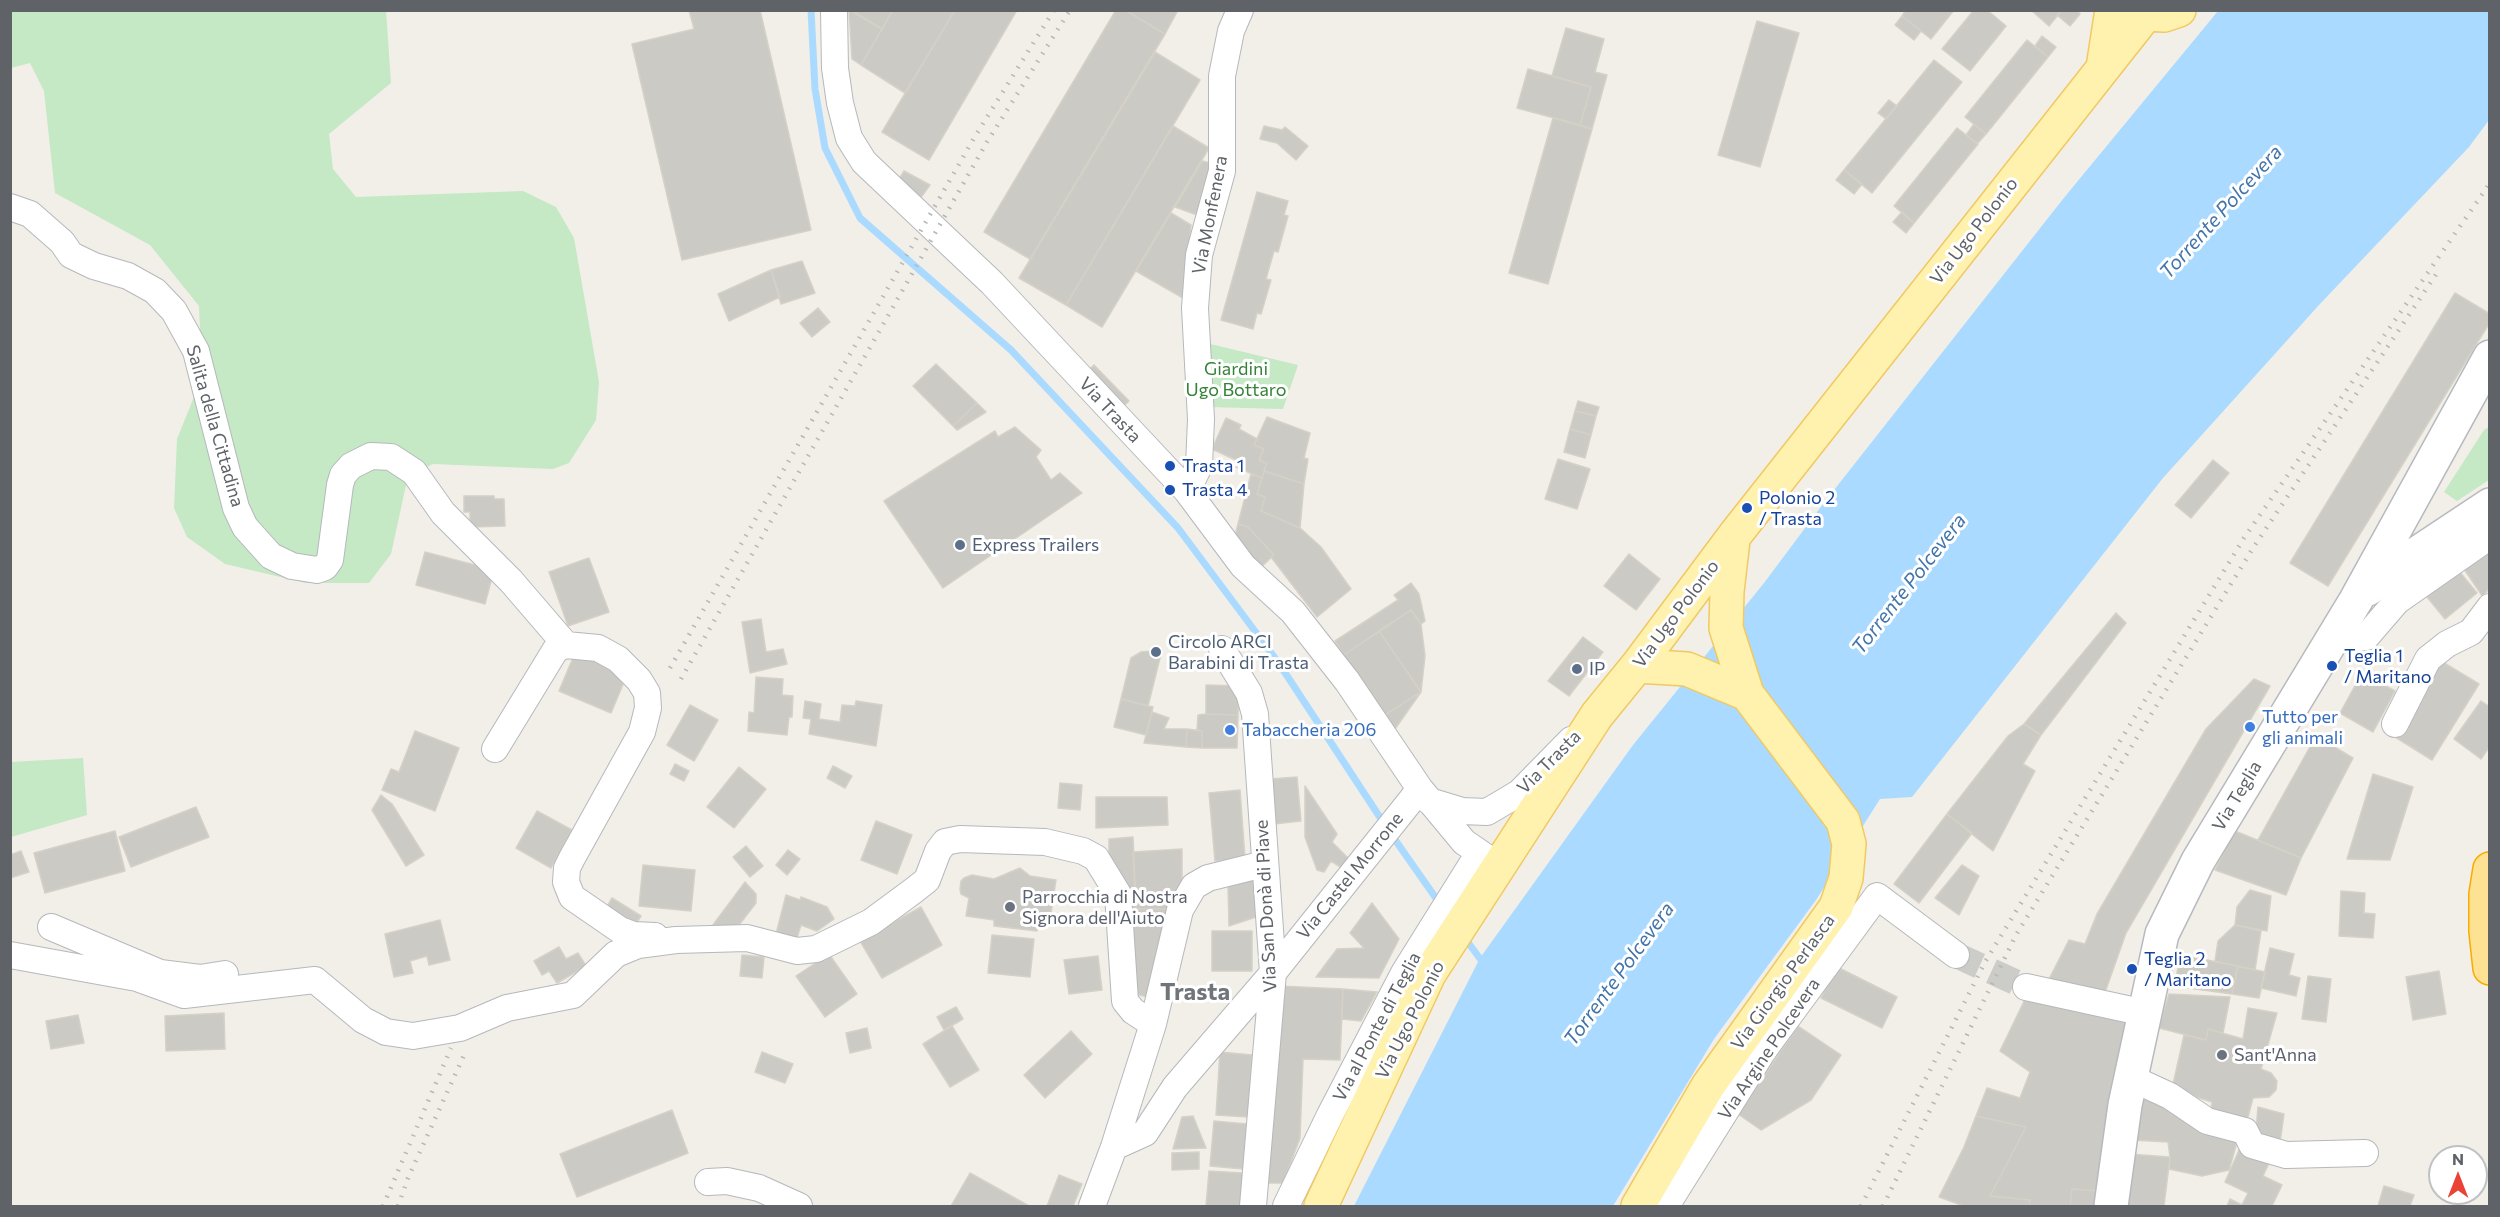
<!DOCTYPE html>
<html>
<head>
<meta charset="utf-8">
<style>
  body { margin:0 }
  #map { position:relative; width:2500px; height:1217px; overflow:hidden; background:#f1efe8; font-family:Commissioner,sans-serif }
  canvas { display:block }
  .frame { position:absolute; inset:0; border:12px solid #5f6368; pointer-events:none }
  .north { position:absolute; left:2428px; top:1145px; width:60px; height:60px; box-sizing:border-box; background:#fff; border:2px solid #bfc1c3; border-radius:50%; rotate:0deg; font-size:16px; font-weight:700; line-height:24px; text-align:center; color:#5f6368 }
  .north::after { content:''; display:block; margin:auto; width:21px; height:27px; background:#ea4335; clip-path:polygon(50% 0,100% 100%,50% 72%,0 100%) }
</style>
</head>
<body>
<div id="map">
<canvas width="2500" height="1217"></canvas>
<div class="frame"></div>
<div class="north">N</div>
</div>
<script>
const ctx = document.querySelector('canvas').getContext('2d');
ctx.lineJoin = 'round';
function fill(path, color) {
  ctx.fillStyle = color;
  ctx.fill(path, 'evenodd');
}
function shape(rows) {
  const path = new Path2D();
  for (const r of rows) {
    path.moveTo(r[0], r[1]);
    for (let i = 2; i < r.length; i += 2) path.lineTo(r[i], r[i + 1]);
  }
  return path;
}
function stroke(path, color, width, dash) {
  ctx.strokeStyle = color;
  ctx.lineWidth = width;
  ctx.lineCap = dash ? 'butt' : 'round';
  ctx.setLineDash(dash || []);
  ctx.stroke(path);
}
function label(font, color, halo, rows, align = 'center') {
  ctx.font = font + ' Commissioner,sans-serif';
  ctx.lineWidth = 6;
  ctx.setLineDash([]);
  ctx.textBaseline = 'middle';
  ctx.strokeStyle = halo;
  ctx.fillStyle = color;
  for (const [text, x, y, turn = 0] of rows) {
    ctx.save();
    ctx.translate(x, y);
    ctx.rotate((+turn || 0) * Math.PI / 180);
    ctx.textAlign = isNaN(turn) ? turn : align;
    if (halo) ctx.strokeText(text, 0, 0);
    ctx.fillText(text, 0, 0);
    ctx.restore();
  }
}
const green = shape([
  [11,11,386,11,391,83,329,134,333,169,356,197,523,191,556,207,574,238,599,382,596,420,569,463,553,469,433,464,418,471,406,485,391,554,369,583,306,583,225,564,187,537,174,508,177,439,202,377,199,306,150,245,55,193,44,91,30,63,11,68],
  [1202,342,1298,365,1283,409,1209,407],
  [2489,427,2489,480,2457,501,2444,492,2484,430],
  [83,758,87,815,11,837,11,762]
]);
const water = shape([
  [2218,11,2489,11,2489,120,2469,147,2319,305,2163,478,1912,797,1880,799,1816,900,1714,1039,1613,1206,1354,1206,1480,958,1633,745,1764,583,1823,504,2063,199]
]);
const stream = shape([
  [811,10,815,89,825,148,860,218,1011,350,1178,528,1278,662,1385,825],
  [1391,834,1440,904],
  [1464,937,1484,964]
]);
const building = shape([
  [689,10,760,10,811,230,682,260,632,44,694,29,689,10],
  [849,10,882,29,861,65,852,59,849,10],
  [851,10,893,10,882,29,851,10],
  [893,10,955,10,905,93,861,65,893,10],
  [955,10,1017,10,929,160,882,132,955,10],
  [1116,10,1125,10,1165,34,1030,259,984,232,1116,10],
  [1125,10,1174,10,1177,12,1165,34,1125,10],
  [1906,10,1954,10,1931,39,1902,16,1906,10],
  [1974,10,1987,10,2006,26,1970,71,1942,49,1974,10],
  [2031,10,2062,10,2049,26,2031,10],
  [2062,10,2076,10,2080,14,2070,26,2057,15,2062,10],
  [1902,16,1921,31,1914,40,1895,25,1902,16],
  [1757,21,1799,33,1760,167,1718,155,1757,21],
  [1566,28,1604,39,1595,72,1607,75,1592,129,1580,125,1591,87,1552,76,1566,28],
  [2042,36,2056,47,2048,57,2035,46,2042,36],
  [2027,40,2048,57,1986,134,1965,117,2027,40],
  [1155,52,1200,80,1066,305,1019,278,1155,52],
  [1934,60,1962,82,1872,193,1844,170,1934,60],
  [1528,69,1591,87,1580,125,1517,108,1528,69],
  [1889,100,1897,106,1886,119,1878,113,1889,100],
  [1553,118,1592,129,1548,284,1509,273,1553,118],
  [1974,124,1986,134,1977,144,1966,135,1974,124],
  [1173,126,1209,148,1102,327,1066,305,1173,126],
  [1264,126,1282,130,1285,127,1308,146,1296,160,1277,143,1260,139,1264,126],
  [1957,128,1978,144,1914,223,1894,206,1957,128],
  [1202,161,1215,164,1200,216,1175,207,1202,161],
  [1844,170,1862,184,1854,194,1836,180,1844,170],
  [904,171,930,185,919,200,898,181,904,171],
  [1257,192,1288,201,1284,215,1288,216,1278,252,1274,251,1266,279,1271,280,1261,314,1257,313,1253,329,1221,320,1257,192],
  [1902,212,1914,223,1906,233,1893,222,1902,212],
  [1171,213,1191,225,1183,298,1136,271,1171,213],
  [802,261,815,293,781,304,771,270,802,261],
  [771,270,780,297,729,321,718,294,771,270],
  [2455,293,2490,314,2490,322,2328,586,2290,563,2455,293],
  [818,308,830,322,812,337,800,323,818,308],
  [936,364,977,403,953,426,913,386,936,364],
  [1094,365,1129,401,1116,413,1082,376,1094,365],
  [1578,401,1599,407,1596,416,1575,411,1578,401],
  [977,403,986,412,957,430,953,426,977,403],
  [1575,411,1596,416,1591,435,1570,429,1575,411],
  [1267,417,1310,433,1304,458,1308,459,1304,484,1264,471,1267,463,1259,460,1264,449,1254,445,1267,417],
  [1226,418,1241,425,1239,429,1257,439,1254,445,1264,449,1259,460,1267,463,1262,478,1236,467,1238,461,1212,449,1226,418],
  [1015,427,1041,450,1036,457,1051,480,1060,473,1082,493,943,588,884,501,995,431,998,437,1015,427],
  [1570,429,1591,435,1585,458,1564,452,1570,429],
  [1558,459,1590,469,1577,509,1545,499,1558,459],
  [2213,460,2229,473,2191,518,2175,505,2213,460],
  [1264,471,1304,484,1300,528,1261,511,1265,497,1257,494,1264,471],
  [1251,474,1262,478,1257,494,1265,497,1261,511,1300,528,1321,547,1351,589,1317,617,1271,557,1274,555,1248,527,1238,524,1251,474],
  [464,496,494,496,494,499,504,499,505,526,470,527,470,512,464,512,464,496],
  [1238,524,1248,527,1274,555,1259,569,1234,540,1238,524],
  [2490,545,2490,586,2483,597,2462,566,2490,545],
  [425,552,494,570,485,604,416,585,425,552],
  [1629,554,1660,579,1636,610,1604,586,1629,554],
  [589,558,609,612,568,626,549,572,589,558],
  [2459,571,2477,593,2445,619,2427,597,2459,571],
  [1411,583,1419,594,1425,621,1421,624,1411,610,1344,655,1335,641,1398,600,1394,595,1411,583],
  [1411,610,1421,624,1425,656,1421,692,1379,631,1411,610],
  [2116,613,2126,623,2041,735,2024,724,2116,613],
  [761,619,766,652,783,649,787,664,750,673,742,622,761,619],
  [1379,631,1421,692,1385,715,1344,655,1379,631],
  [1583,637,1603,652,1569,696,1548,681,1583,637],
  [1162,650,1148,706,1121,699,1131,658,1141,652,1162,650],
  [575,653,627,675,611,713,559,691,575,653],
  [2441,661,2479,684,2432,760,2395,737,2441,661],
  [2362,673,2395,691,2373,732,2340,713,2362,673],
  [756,677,783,679,782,695,793,696,792,717,789,717,787,735,748,731,749,712,754,713,756,677],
  [2254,679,2270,686,2126,933,2103,998,2047,983,2069,940,2085,944,2097,914,2206,729,2254,679],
  [1206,685,1239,686,1238,715,1206,714,1206,685],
  [1421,692,1395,729,1385,715,1421,692],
  [1121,699,1153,707,1146,735,1114,727,1121,699],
  [805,701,821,704,819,719,840,722,842,705,855,706,856,701,882,705,876,746,809,734,811,719,803,718,805,701],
  [2481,701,2490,707,2490,746,2481,759,2454,739,2481,701],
  [690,705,718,720,694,761,667,745,690,705],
  [1152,712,1169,718,1164,729,1187,729,1186,747,1144,743,1152,712],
  [1206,714,1238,715,1237,748,1202,748,1202,731,1197,730,1198,715,1206,714],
  [2024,724,2041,735,2023,764,2035,771,1993,851,1947,814,2008,736,2024,724],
  [1187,729,1202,731,1202,748,1186,747,1187,729],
  [415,731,459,748,435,811,382,790,391,769,399,772,415,731],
  [2316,736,2353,758,2301,858,2258,840,2316,736],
  [675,764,689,771,684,781,670,774,675,764],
  [833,766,852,776,845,788,827,778,833,766],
  [739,767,766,789,734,828,707,807,739,767],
  [2373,774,2413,787,2390,860,2347,859,2373,774],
  [1297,777,1301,821,1274,824,1270,779,1297,777],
  [1060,783,1082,785,1080,810,1058,808,1060,783],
  [1305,786,1337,834,1332,842,1348,858,1342,868,1331,861,1324,872,1317,870,1305,837,1305,786],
  [1240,790,1245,859,1215,861,1209,793,1240,790],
  [381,795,392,804,424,855,406,866,372,810,381,795],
  [1096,797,1167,797,1168,825,1096,828,1096,797],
  [196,807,209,837,131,867,119,837,196,807],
  [537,811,572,830,551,868,516,848,537,811],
  [1947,814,1972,833,1919,903,1894,884,1947,814],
  [876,821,912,835,897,874,861,860,876,821],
  [115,831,125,871,45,893,34,853,115,831],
  [2235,831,2301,858,2286,895,2215,870,2235,831],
  [1133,837,1136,909,1168,909,1147,997,1129,992,1109,863,1109,839,1133,837],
  [746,846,763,866,750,877,733,857,746,846],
  [1182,849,1182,884,1168,909,1136,909,1133,852,1182,849],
  [788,850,800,859,787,875,776,865,788,850],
  [21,851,29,872,10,878,10,855,21,851],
  [643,865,695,870,691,911,639,906,643,865],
  [1962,865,1979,876,1959,915,1935,898,1962,865],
  [1020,868,1030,876,1056,880,1050,920,1039,919,1037,931,994,926,994,920,966,916,969,898,961,894,960,889,961,881,964,878,972,875,994,879,1020,868],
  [1255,875,1256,917,1229,926,1228,885,1255,875],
  [745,882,756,894,756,903,739,925,710,929,745,882],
  [2250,890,2271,896,2267,931,2235,925,2237,907,2250,890],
  [2341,891,2365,893,2364,913,2375,914,2373,938,2339,936,2341,891],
  [786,895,800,900,801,897,827,907,834,919,817,931,801,925,796,941,776,934,786,895],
  [612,898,641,916,633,928,605,910,612,898],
  [1372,903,1399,939,1379,978,1316,977,1337,949,1364,948,1350,933,1372,903],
  [921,907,942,945,882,978,860,941,921,907],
  [440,920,450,960,429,965,427,956,410,961,413,973,394,977,385,934,440,920],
  [2235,925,2261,931,2255,970,2215,961,2218,941,2235,925],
  [1212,931,1252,931,1252,971,1212,971,1212,931],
  [992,935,1034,939,1030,977,988,973,992,935],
  [559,947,566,959,578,953,586,966,557,983,549,971,542,975,534,961,559,947],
  [2270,948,2294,954,2289,975,2300,978,2296,996,2261,988,2270,948],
  [829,954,857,994,825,1017,796,976,829,954],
  [742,955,764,957,762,978,740,976,742,955],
  [2181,955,2238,966,2232,994,2174,986,2181,955],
  [1098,956,1102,990,1069,994,1064,960,1098,956],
  [2238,966,2265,972,2259,998,2232,994,2238,966],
  [1837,967,1897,997,1882,1028,1821,998,1837,967],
  [2439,971,2446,1014,2413,1020,2406,977,2439,971],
  [2308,976,2331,979,2326,1022,2302,1019,2308,976],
  [1279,986,1343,989,1340,1060,1303,1059,1300,1138,1283,1183,1268,1183,1279,986],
  [1343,989,1377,992,1361,1021,1342,1019,1343,989],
  [2028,993,2126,1020,2107,1116,2100,1191,2072,1189,2070,1206,2029,1206,2030,1200,1990,1196,2026,1127,1976,1116,1987,1088,2020,1098,2030,1072,2000,1051,2028,993],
  [2169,994,2230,997,2223,1033,2208,1029,2206,1040,2159,1028,2169,994],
  [956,1007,963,1019,944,1030,937,1017,956,1007],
  [2248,1008,2277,1013,2261,1069,2271,1073,2277,1081,2276,1090,2269,1097,2253,1098,2245,1128,2210,1119,2212,1102,2172,1089,2184,1035,2206,1040,2208,1029,2243,1039,2248,1008],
  [224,1013,225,1049,166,1051,165,1016,224,1013],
  [78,1015,84,1043,51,1049,46,1021,78,1015],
  [952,1026,979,1070,950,1087,923,1044,952,1026],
  [1798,1026,1841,1055,1811,1100,1761,1130,1738,1114,1798,1026],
  [867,1028,871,1048,850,1053,846,1033,867,1028],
  [1071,1031,1092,1054,1045,1098,1024,1075,1071,1031],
  [762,1052,793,1064,785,1083,755,1072,762,1052],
  [1220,1052,1252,1055,1248,1117,1216,1115,1220,1052],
  [2141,1092,2200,1119,2202,1134,2220,1132,2239,1135,2229,1170,2202,1176,2169,1169,2170,1157,2168,1142,2132,1140,2141,1092],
  [2258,1107,2284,1114,2279,1150,2255,1142,2258,1107],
  [672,1110,688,1153,577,1197,560,1154,672,1110],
  [1193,1116,1206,1148,1173,1149,1182,1117,1193,1116],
  [1976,1116,2026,1127,1990,1196,2030,1200,2029,1206,1964,1206,1939,1197,1964,1147,1976,1116],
  [1214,1121,1247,1124,1243,1169,1210,1166,1214,1121],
  [2240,1148,2270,1161,2263,1176,2282,1185,2272,1206,2227,1206,2230,1199,2242,1205,2248,1193,2225,1182,2240,1148],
  [1199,1152,1199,1169,1172,1170,1172,1153,1199,1152],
  [2128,1154,2170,1157,2164,1206,2122,1206,2128,1154],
  [1209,1171,1243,1173,1241,1206,1206,1206,1209,1171],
  [970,1173,1029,1206,951,1206,970,1173],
  [1059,1175,1082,1184,1073,1206,1047,1206,1059,1175],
  [2384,1186,2414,1195,2410,1206,2378,1206,2384,1186],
  [2072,1189,2100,1191,2098,1206,2070,1206,2072,1189]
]);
const streetTunnel = shape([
  [1956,955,2026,987]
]);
const street = shape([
  [834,10,835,68,840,103,849,138,864,162,992,283,1187,491,1243,566,1293,612,1347,681,1420,789,1464,842,1499,866],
  [10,207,30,214,62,242,71,255,94,266,128,276,155,291,174,311,196,351,236,508,245,527,271,556,292,566,317,570,325,567,330,560,340,485,343,475,351,466,371,456,391,457,414,472,443,513,511,581,566,645],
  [1187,491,1199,466,1201,419,1195,308,1199,255,1222,171,1222,76,1231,31,1240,10],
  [2337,630,2357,638,2366,637,2397,601,2490,536],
  [1222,649,1249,693,1255,714,1273,973,1253,1206],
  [2395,724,2428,659,2447,644,2471,632,2490,607],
  [495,749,556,649,566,645,598,648,618,659,639,680,647,693,648,708,642,732,572,858,567,868,566,882,572,897,620,930,633,935,655,936],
  [1429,801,1462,811,1487,812,1519,793,1571,740],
  [51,927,160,973,200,978,225,974],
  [10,955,137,978,184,995,315,980,363,1020,386,1032,413,1036,460,1028,507,1008,573,995,616,954,638,945,676,940,747,938,797,951,816,949,871,922,913,891,927,880,938,851,945,842,960,839,1045,842,1083,851,1096,858,1118,894,1125,1001,1133,1011,1153,1024],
  [2026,987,2145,1013],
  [2131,1078,2170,1096,2207,1121,2245,1131,2252,1145,2286,1155,2365,1153],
  [1114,1147,1145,1133,1175,1087,1273,973,1420,789],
  [708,1182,727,1181,759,1188,799,1206],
  [1092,1206,1114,1147,1153,1024,1180,910,1194,886,1208,878,1264,864],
  [1286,1206,1330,1115,1404,973,1479,853],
  [1666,1206,1763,1051,1877,896,1956,955]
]);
const secondary = shape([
  [2368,589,2398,566,2490,505],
  [2111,1206,2125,1105,2162,934,2198,861,2356,600,2490,357]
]);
const primary = shape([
  [2138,10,2146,14,2164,15,2179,10],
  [2103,68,2112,10],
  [1637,666,1687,669,1747,694],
  [1321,1206,1429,974,1597,715,1637,666,1734,536,2146,14],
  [1638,1206,1708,1086,1836,907,1846,878,1849,844,1843,821,1747,694,1726,628,1727,591,1733,540]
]);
const highway = shape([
  [2490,869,2486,894,2486,931,2490,968]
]);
const rail = shape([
  [670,668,974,138,1054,10],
  [681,679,987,142,1070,10],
  [383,1206,451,1048],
  [398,1206,408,1178,465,1053],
  [1861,1206,1985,962,2244,538,2490,183],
  [1883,1206,2016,935,2253,548,2437,273]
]);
const markers = [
  [1170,466,6,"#1a4fb4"],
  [1170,490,6,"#1a4fb4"],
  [1747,508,6,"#1a4fb4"],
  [960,545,6,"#5c6f8a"],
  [1156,652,6,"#5c6f8a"],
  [2332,666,6,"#1a4fb4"],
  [1577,669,6,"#5c6f8a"],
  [2250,727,6,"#3f7fe0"],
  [1230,730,6,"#3f7fe0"],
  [1010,907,6,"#6b7280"],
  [2132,969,6,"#1a4fb4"],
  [2222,1055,6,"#6b7280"]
];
const streetNames = [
  ["Via Monfenera",1210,215,-79],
  ["Via Ugo Polonio",1974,231,-52],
  ["Via Trasta",1110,410,47],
  ["Salita della Cittadina",215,426,74],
  ["Via Ugo Polonio",1676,614,-53],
  ["Via Trasta",1549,762,-45],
  ["Via Teglia",2237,796,-59],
  ["Via Castel Morrone",1350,876,-51],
  ["Via San Donà di Piave",1266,906,-93],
  ["Via Giorgio Perlasca",1783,982,-54],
  ["Via Ugo Polonio",1410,1020,-63],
  ["Via al Ponte di Teglia",1377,1027,-62],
  ["Via Argine Polcevera",1769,1049,-56]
];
const parkNames = [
  ["Giardini",1236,369],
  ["Ugo Bottaro",1236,390]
];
const transitNames = [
  ["Trasta 1",1182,466],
  ["Trasta 4",1182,490],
  ["Polonio 2",1759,498],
  ["/ Trasta",1759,519],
  ["Teglia 1",2344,656],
  ["/ Maritano",2344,677],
  ["Teglia 2",2144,959],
  ["/ Maritano",2144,980]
];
const serviceNames = [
  ["Express Trailers",972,545],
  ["Circolo ARCI",1168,642],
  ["Barabini di Trasta",1168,663],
  ["IP",1589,669]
];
const shopNames = [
  ["Tutto per",2262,717],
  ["gli animali",2262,738],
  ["Tabaccheria 206",1242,730]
];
const worshipNames = [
  ["Parrocchia di Nostra",1022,897],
  ["Signora dell'Aiuto",1022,918],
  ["Sant'Anna",2234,1055]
];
const waterNames = [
  ["Torrente Polcevera",2221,212,-48],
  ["Torrente Polcevera",1909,584,-52],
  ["Torrente Polcevera",1619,974,-54]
];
const districtNames = [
  ["Trasta",1195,992]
];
fill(green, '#c5e8c5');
fill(water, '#aadaff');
stroke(stream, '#aadaff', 7);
fill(building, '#cccac5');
stroke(building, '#d6d1c6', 1.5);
stroke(streetTunnel, '#ccccc8', 26, [26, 13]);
stroke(street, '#b5b8bc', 28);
stroke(secondary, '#b6babf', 36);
stroke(primary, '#f2c960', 36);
stroke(highway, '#f9ab00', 36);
stroke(street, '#fff', 26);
stroke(secondary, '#fff', 33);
stroke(primary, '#fff2af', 33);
stroke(highway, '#fde293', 33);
stroke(rail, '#b6b7b8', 4.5, [1.5, 8]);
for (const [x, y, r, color] of markers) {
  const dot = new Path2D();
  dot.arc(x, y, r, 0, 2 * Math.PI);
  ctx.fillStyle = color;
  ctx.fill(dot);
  stroke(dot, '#fff', 2);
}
label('18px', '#5f6368', '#fff', streetNames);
label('18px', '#348238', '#fff', parkNames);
label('18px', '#164399', '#fff', transitNames, 'left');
label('18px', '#4e5e75', '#fff', serviceNames, 'left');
label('18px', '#366cbe', '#fff', shopNames, 'left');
label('18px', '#5b616d', '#fff', worshipNames, 'left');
label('italic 20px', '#4174aa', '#fff', waterNames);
label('bold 24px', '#70757a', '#fff', districtNames);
</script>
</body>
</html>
